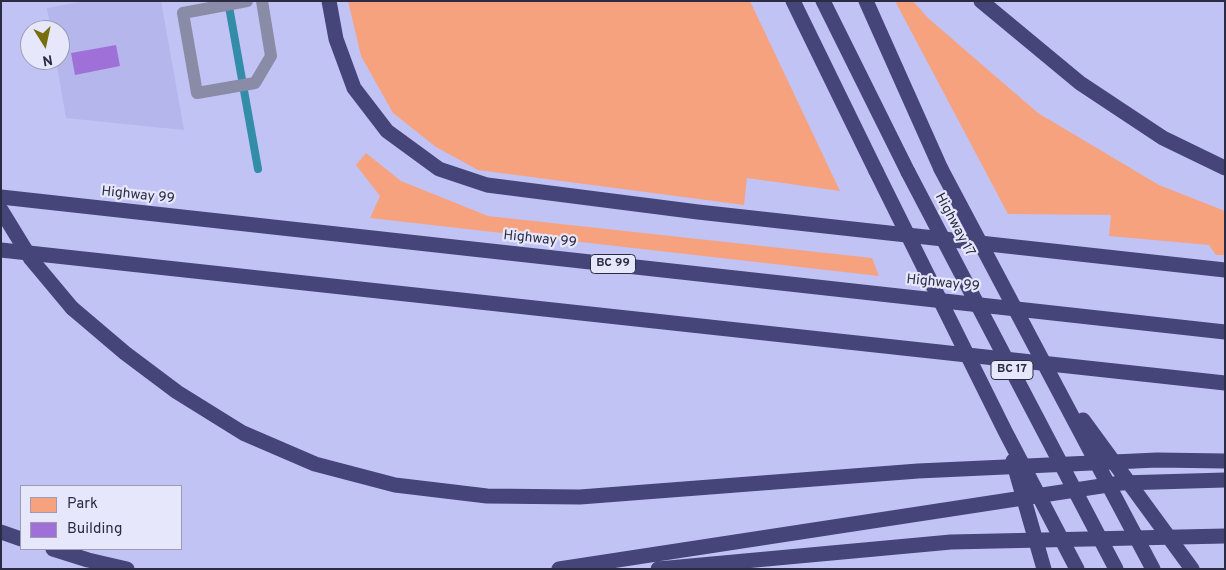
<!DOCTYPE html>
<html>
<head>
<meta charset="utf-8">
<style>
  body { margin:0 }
  #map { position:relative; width:1226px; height:570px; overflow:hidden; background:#c1c3f5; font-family:Overpass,sans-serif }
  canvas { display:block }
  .frame { position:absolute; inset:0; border:2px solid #2b2b44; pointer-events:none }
  .legend { position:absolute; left:20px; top:485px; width:162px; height:65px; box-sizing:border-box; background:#e6e7fa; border:1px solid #9b9cb1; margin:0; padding:6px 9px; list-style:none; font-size:15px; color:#2b2b44 }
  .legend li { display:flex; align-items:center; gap:10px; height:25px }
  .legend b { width:25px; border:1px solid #9b9cb1 }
  .north { position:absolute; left:20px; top:20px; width:50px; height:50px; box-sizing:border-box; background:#e6e7fa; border:1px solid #9b9cb1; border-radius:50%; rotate:170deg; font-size:14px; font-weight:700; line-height:20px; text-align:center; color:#2b2b44 }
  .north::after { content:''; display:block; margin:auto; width:18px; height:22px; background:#786e0c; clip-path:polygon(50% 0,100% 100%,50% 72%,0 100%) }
</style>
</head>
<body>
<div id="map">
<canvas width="1226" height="570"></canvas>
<div class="frame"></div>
<ul class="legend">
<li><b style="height:14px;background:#f6a27f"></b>Park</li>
<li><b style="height:14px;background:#9f71d8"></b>Building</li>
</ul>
<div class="north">N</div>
</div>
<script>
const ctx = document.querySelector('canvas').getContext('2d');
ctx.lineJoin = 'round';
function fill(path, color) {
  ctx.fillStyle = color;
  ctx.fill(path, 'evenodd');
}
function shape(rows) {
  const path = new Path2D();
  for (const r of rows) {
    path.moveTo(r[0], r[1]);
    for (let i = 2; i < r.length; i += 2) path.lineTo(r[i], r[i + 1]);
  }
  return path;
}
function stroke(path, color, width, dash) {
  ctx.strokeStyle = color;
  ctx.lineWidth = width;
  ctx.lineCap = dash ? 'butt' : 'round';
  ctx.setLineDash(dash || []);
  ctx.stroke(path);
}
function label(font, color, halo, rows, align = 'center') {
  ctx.font = font + ' Overpass,sans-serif';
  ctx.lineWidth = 4.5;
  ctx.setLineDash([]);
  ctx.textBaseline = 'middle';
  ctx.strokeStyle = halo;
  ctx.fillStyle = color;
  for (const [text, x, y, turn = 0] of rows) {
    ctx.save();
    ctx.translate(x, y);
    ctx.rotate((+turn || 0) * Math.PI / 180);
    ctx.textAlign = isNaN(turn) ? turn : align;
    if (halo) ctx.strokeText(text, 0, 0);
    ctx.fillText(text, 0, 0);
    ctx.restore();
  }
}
const built = shape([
  [86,1,161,1,184,130,66,118,56,60,60,60,60,30,51,30,47,8]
]);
const green = shape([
  [348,1,750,1,840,191,747,178,744,205,478,170,436,147,393,113,361,56],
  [895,1,913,1,928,18,1038,113,1159,185,1225,211,1225,255,1216,255,1209,245,1109,236,1111,215,1008,214],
  [366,153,401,181,488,216,872,258,879,276,370,218,380,196,356,165]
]);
const stream = shape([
  [228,1,258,169]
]);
const building = shape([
  [116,45,120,66,75,75,71,53]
]);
const lane = shape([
  [247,1,183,13,197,93,255,83,271,56,262,1]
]);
const highway = shape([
  [329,1,336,39,354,88,387,131,439,169,487,185,698,212,1225,270],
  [793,1,876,171],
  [823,1,908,172],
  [866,1,941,169],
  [981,1,1080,83,1163,138,1225,168],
  [1,197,1225,332],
  [1,250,1225,383],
  [72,308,125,353,177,392,243,433,315,464,395,485,487,496,580,497,918,471,1157,460,1225,461],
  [1,532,21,539],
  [53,549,88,560,127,569],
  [559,569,1121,483,1225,480],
  [658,569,951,542,1225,536]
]);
const highwayBridge = shape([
  [941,169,1153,569],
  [876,171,1005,431,1077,569],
  [908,172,1116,569],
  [1,210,31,259,72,308],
  [1083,420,1192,569],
  [1013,461,1044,569]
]);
const shields = [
  [613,264,45],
  [1012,370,42]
];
const shieldNames = [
  ["BC 99",613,264],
  ["BC 17",1012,370]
];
const streetNames = [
  ["Highway 99",138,196,6],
  ["Highway 17",954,225,62],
  ["Highway 99",540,240,6],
  ["Highway 99",943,284,6]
];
fill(built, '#b4b6ec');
fill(green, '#f6a27f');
stroke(stream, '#338da9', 8);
fill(building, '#9f71d8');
stroke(lane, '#8a8ba6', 12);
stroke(highway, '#46457a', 15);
stroke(highwayBridge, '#46457a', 15);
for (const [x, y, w] of shields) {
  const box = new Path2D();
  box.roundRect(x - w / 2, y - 9.5, w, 19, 4);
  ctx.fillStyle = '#e6e7fa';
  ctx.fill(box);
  stroke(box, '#2b2b44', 1);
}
label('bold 12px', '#2b2b44', null, shieldNames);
label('14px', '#2b2b44', '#e6e7fa', streetNames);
</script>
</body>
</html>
